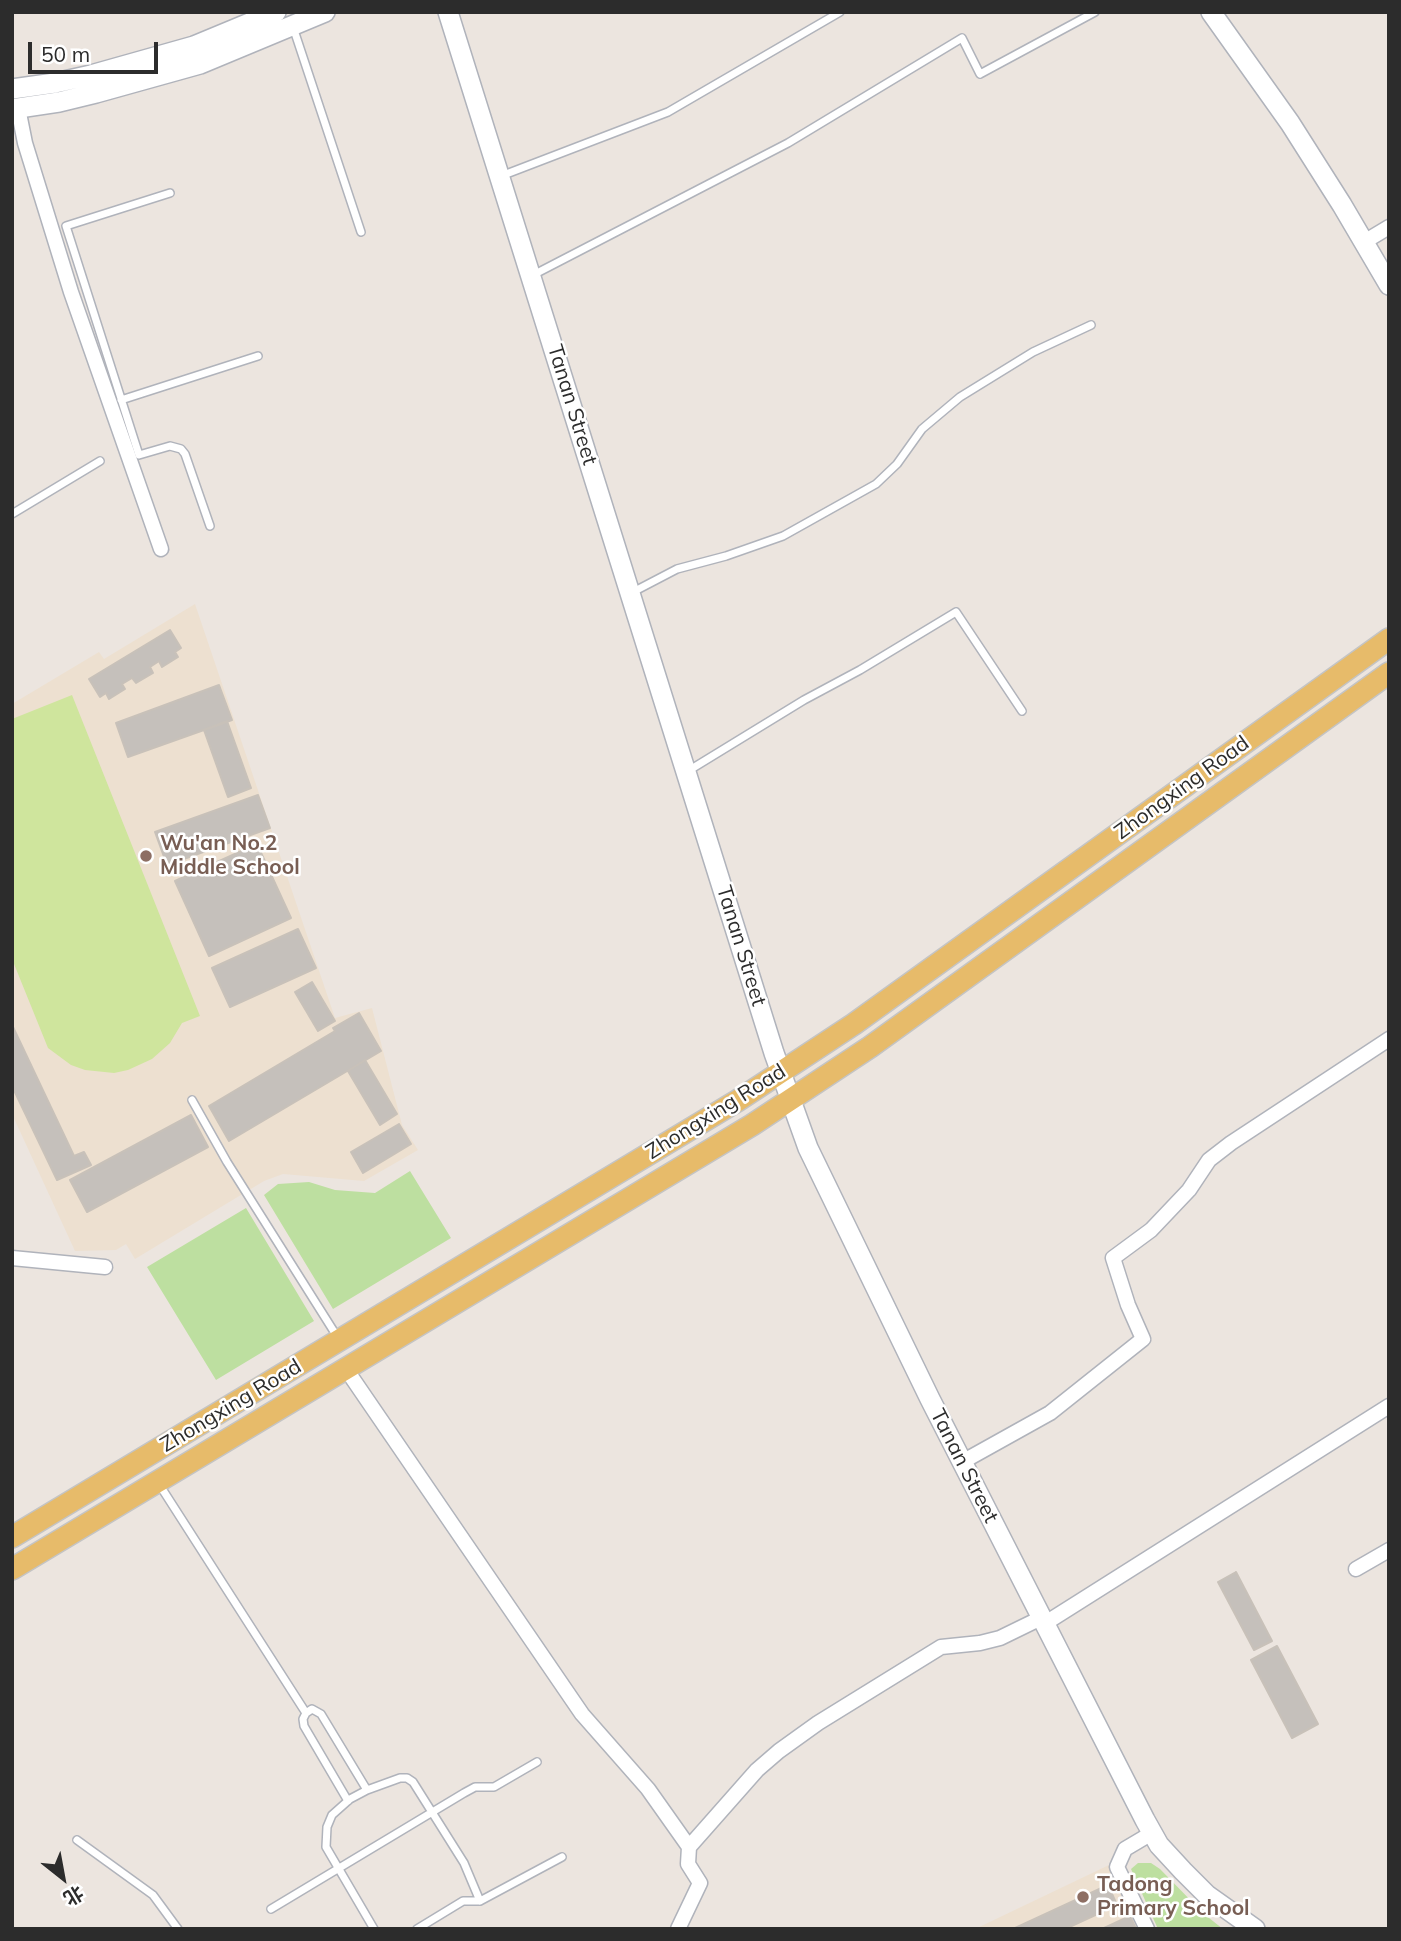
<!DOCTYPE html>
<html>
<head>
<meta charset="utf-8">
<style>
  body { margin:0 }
  #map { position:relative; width:1401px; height:1941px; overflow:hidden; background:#ece5df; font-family:Mulish,"Noto Sans SC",sans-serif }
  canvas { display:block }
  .frame { position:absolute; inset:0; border:14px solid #2c2c2c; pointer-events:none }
  .north { position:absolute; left:28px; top:1843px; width:70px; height:70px; -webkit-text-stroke:5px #fff; paint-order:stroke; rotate:149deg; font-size:19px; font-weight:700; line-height:28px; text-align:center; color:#2c2c2c }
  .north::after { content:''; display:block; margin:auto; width:24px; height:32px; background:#2c2c2c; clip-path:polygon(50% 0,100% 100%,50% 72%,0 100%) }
  .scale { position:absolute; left:28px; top:42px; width:130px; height:32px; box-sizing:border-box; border:4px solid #2c2c2c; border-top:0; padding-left:9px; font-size:21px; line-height:24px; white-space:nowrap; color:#2c2c2c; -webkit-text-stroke:5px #fff; paint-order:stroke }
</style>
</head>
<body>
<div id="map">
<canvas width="1401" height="1941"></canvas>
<div class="frame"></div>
<div class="north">北</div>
<div class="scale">50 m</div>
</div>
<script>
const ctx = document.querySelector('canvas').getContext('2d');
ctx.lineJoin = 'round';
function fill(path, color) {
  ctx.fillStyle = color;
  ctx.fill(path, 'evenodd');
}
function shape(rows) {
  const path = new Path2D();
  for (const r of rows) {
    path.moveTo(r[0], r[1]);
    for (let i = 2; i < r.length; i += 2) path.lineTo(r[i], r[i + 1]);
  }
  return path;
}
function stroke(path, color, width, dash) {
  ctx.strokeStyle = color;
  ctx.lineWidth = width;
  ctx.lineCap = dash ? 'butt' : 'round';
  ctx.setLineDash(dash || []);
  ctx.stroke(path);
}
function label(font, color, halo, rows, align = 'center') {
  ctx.font = font + ' Mulish,sans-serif';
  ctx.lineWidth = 5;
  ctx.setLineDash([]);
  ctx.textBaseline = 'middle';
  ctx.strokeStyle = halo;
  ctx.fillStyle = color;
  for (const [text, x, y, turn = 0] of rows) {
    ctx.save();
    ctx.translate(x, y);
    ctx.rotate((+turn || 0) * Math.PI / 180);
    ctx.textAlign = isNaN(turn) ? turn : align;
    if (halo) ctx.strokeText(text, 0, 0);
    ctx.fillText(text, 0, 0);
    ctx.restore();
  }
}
const education = shape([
  [195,604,335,1018,372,1008,402,1125,418,1150,364,1181,283,1174,264,1181,135,1259,126,1244,116,1250,75,1251,12,1114,12,704,99,652,104,659],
  [1109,1865,1139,1929,975,1929]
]);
const green = shape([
  [410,1171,451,1238,333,1309,264,1195,278,1184,309,1182,335,1190,375,1193],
  [246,1208,314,1321,216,1380,147,1267],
  [1138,1863,1151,1863,1160,1869,1204,1914,1223,1929,1158,1929,1131,1869]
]);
const pitch = shape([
  [72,695,200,1016,182,1023,170,1043,152,1059,128,1070,114,1073,85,1070,71,1065,48,1048,12,959,12,719]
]);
const building = shape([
  [170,630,181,648,175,652,178,657,162,667,159,661,150,667,153,673,136,683,132,678,122,684,125,689,109,699,106,693,100,697,89,679,170,630],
  [219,685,232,720,128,757,116,723,219,685],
  [227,721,251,788,228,797,204,730,227,721],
  [258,795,270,828,167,865,155,832,258,795],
  [257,844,291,918,209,956,175,881,257,844],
  [298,929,316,968,230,1007,212,968,298,929],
  [312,982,335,1021,318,1031,295,992,312,982],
  [359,1013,381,1051,229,1141,209,1106,335,1031,333,1028,359,1013],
  [13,1027,74,1156,84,1152,91,1165,57,1180,12,1086,13,1027],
  [365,1060,397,1114,380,1125,348,1071,365,1060],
  [191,1115,208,1147,87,1212,70,1180,191,1115],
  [399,1124,411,1144,363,1173,351,1152,399,1124],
  [1236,1572,1272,1641,1254,1650,1218,1582,1236,1572],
  [1277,1646,1318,1724,1292,1738,1251,1660,1277,1646],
  [1108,1885,1117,1905,1065,1929,1013,1929,1108,1885],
  [1130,1916,1136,1929,1102,1929,1130,1916]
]);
const lane = shape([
  [293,27,361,232],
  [501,176,668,112,840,12],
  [170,193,66,226,139,455,170,446,181,449,185,454,210,526],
  [533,275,788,143,962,38,980,74,1095,12],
  [121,400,258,356],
  [12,514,100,461],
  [631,593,677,569,726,556,783,536,876,484,897,464,922,429,960,397,1033,352,1091,325],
  [688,771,804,700,860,670,956,612,1022,711],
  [192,1100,227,1162,338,1338],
  [159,1484,306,1713],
  [348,1801,304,1726,303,1719,306,1713,312,1709,321,1714,367,1790],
  [77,1840,153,1895,178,1929],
  [271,1909,464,1793,475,1787,494,1787,537,1762],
  [374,1929,326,1847,327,1827,332,1815,350,1799,367,1790,400,1778,407,1778,413,1782,464,1863,480,1901],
  [417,1929,463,1901,480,1901,562,1857]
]);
const street = shape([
  [18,108,25,143,71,292,161,549],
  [1364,242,1389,227],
  [12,1258,105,1267],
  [346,1369,582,1714,648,1789,689,1847],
  [962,1462,1050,1413,1143,1339,1128,1305,1113,1258,1151,1230,1189,1190,1209,1160,1231,1143,1389,1039],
  [1356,1569,1389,1550],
  [1044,1624,1389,1406],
  [678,1929,700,1883,688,1864,689,1847,757,1770,779,1751,818,1723,941,1647,980,1643,1000,1638,1041,1618],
  [1147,1929,1117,1867,1125,1849,1152,1833]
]);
const secondary = shape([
  [448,12,774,1053,808,1148,930,1399,1145,1820,1159,1845,1183,1871,1207,1895,1255,1929],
  [1211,12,1290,123,1342,205,1389,285],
  [12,89,55,83,91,75,194,46,276,12],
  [12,109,59,102,96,93,200,64,325,12]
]);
const primary = shape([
  [12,1537,737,1101,854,1024,1389,639],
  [12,1569,752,1125,870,1047,1389,673]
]);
const markers = [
  [146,856,7,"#8d6e63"],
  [1083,1897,7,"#8d6e63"]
];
const streetNames = [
  ["Tanan Street",572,405,73],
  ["Zhongxing Road",1182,788,-36],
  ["Tanan Street",741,946,73],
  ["Zhongxing Road",716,1112,-32],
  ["Zhongxing Road",231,1406,-31],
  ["Tanan Street",964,1466,63]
];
const educationNames = [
  ["Wu'an No.2",160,844],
  ["Middle School",160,868],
  ["Tadong",1097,1885],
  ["Primary School",1097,1909]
];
fill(education, '#ede0d0');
fill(green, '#bddfa0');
fill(pitch, '#cfe59d');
fill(building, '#c5c0bb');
stroke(building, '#c8c1b9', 2);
stroke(lane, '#b0b3bb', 10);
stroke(street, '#b0b3bb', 17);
stroke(secondary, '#b0b3bb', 22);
stroke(primary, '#c4c4c4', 24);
stroke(lane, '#fff', 7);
stroke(street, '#fff', 14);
stroke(secondary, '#fff', 19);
stroke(primary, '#e7bb6a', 21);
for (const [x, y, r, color] of markers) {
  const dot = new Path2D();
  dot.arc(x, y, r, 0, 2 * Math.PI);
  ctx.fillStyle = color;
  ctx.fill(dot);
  stroke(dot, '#fff', 2.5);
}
label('21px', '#2c2c2c', '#fff', streetNames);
label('bold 21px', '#785e54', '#fff', educationNames, 'left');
</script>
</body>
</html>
